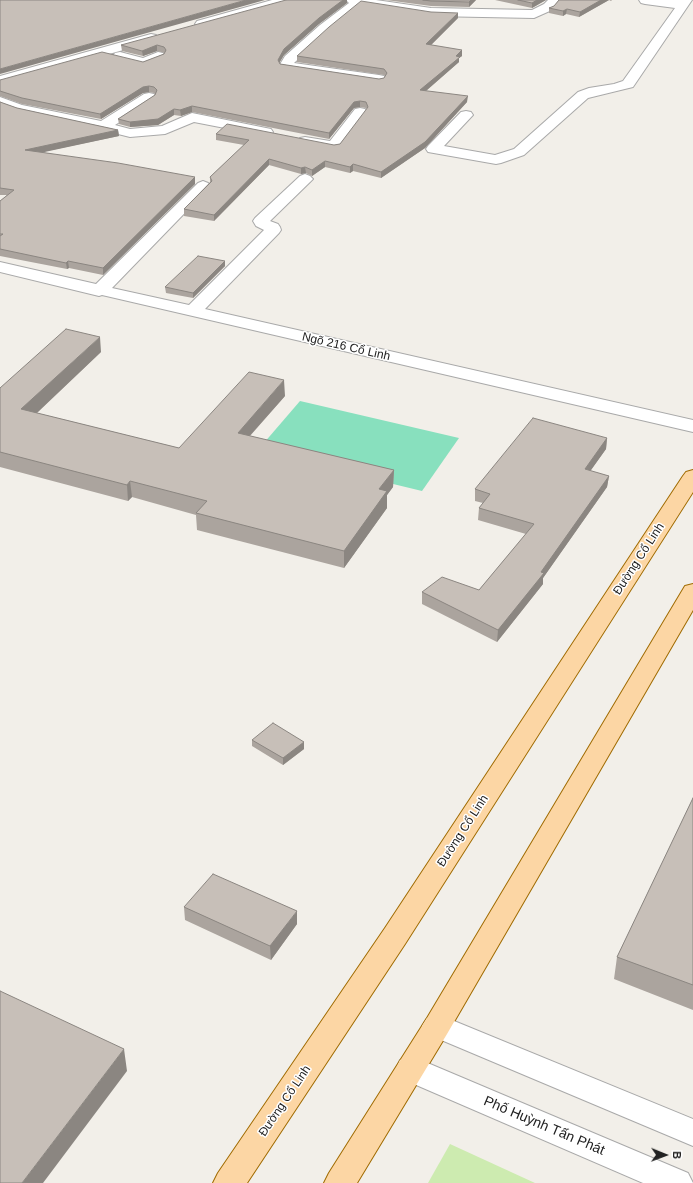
<!DOCTYPE html>
<html>
<head>
<meta charset="utf-8">
<style>
  body { margin:0 }
  #map { position:relative; width:693px; height:1183px; overflow:hidden; background:#f2efe9; font-family:Arial,sans-serif }
  canvas { display:block }
  .north { position:absolute; left:645px; top:1135px; width:40px; height:40px; -webkit-text-stroke:3px #fff; paint-order:stroke; rotate:91deg; font-size:11px; font-weight:700; line-height:16px; text-align:center; color:#222 }
  .north::after { content:''; display:block; margin:auto; width:14px; height:18px; background:#222; clip-path:polygon(50% 0,100% 100%,50% 72%,0 100%) }
</style>
</head>
<body>
<div id="map">
<canvas width="693" height="1183"></canvas>
<div class="north">B</div>
</div>
<script>
const ctx = document.querySelector('canvas').getContext('2d');
ctx.lineJoin = 'round';
function fill(path, color) {
  ctx.fillStyle = color;
  ctx.fill(path, 'evenodd');
}
function shape(rows) {
  const path = new Path2D();
  for (const r of rows) {
    path.moveTo(r[0], r[1]);
    for (let i = 2; i < r.length; i += 2) path.lineTo(r[i], r[i + 1]);
  }
  return path;
}
function stroke(path, color, width, dash) {
  ctx.strokeStyle = color;
  ctx.lineWidth = width;
  ctx.lineCap = dash ? 'butt' : 'round';
  ctx.setLineDash(dash || []);
  ctx.stroke(path);
}
function label(font, color, halo, rows, align = 'center') {
  ctx.font = font + ' Arial,sans-serif';
  ctx.lineWidth = 3;
  ctx.setLineDash([]);
  ctx.textBaseline = 'middle';
  ctx.strokeStyle = halo;
  ctx.fillStyle = color;
  for (const [text, x, y, turn = 0] of rows) {
    ctx.save();
    ctx.translate(x, y);
    ctx.rotate((+turn || 0) * Math.PI / 180);
    ctx.textAlign = isNaN(turn) ? turn : align;
    if (halo) ctx.strokeText(text, 0, 0);
    ctx.fillText(text, 0, 0);
    ctx.restore();
  }
}
const grass = shape([
  [450,1144,535,1183,428,1183]
]);
const pitch = shape([
  [300,401,459,438,422,491,257,451]
]);
const minor = shape([
  [272,0,291,0,289,3,205,27,197,27,195,24,197,21,272,0],
  [346,0,376,0,431,8,532,10,544,4,548,0,561,0,552,10,534,18,431,16,361,5,328,31,294,63,379,75,384,76,386,79,384,82,379,83,281,69,279,66,285,56,320,25,349,3,346,0],
  [639,0,692,0,633,87,588,98,524,155,501,163,496,164,428,152,426,149,428,146,461,112,466,111,471,112,473,115,444,146,495,155,514,149,578,92,589,88,614,84,623,81,675,8,645,4,641,3,639,0],
  [151,34,156,35,157,38,156,41,0,84,0,76,151,34],
  [120,52,143,58,158,52,163,53,165,56,163,59,144,66,115,59,113,56,115,53,120,52],
  [149,93,154,94,156,97,154,100,115,125,130,129,162,126,192,113,266,128,271,129,273,132,271,135,266,136,194,122,165,134,130,137,86,126,18,112,0,106,0,97,22,105,101,121,144,94,149,93],
  [360,108,365,109,367,112,339,149,334,150,305,145,300,144,298,141,300,138,305,137,330,141,355,109,360,108],
  [305,174,310,176,313,179,310,182,270,221,278,224,280,227,281,230,279,233,205,309,693,420,693,432,102,295,99,296,0,272,0,262,96,284,198,183,203,181,208,183,211,186,208,189,112,288,189,305,264,230,256,226,253,221,255,218,300,176,305,174],
  [437,1014,693,1119,693,1146,427,1034,422,1026,427,1018,437,1014],
  [411,1056,688,1173,693,1183,643,1183,400,1078,396,1069,400,1060,411,1056]
]);
const major = shape([
  [693,470,693,492,405,944,247,1183,213,1183,218,1173,385,928,683,476,686,472,693,470],
  [693,584,693,610,447,1034,357,1183,324,1183,329,1173,427,1018,682,591,685,586,693,584]
]);
const wall = shape([
  [347,0,347,3,319,24,284,55,279,63,280,64,379,79,384,78,385,76,384,75,297,62,297,56,458,18,431,45,462,56,459,58,459,62,426,91,467,102,425,148,381,178,353,171,350,173,325,167,312,176,306,173,301,174,269,165,214,221,184,216,184,209,210,182,210,177,244,145,216,140,216,134,334,145,340,144,367,109,366,108,360,107,354,108,329,139,192,112,181,116,174,115,158,125,130,127,119,124,118,119,155,95,155,94,154,93,149,92,143,93,101,119,22,104,0,96,0,80,143,62,164,54,165,53,157,51,143,56,122,51,121,45],
  [386,0,476,0,469,7,431,6],
  [495,0,546,0,532,8],
  [559,0,612,0,611,1,609,0,579,17,566,14,563,16,549,13,549,8,554,6],
  [0,102,17,108,118,130,119,136,42,152,195,184,103,275,69,268,67,269,0,256,0,201,7,195,0,195],
  [225,261,225,266,193,298,166,293,165,287],
  [101,352,37,413,179,448,285,396,250,436,394,470,393,487,387,495,387,508,344,568,197,530,196,515,132,497,128,501,0,467,0,388],
  [607,438,606,449,590,471,609,476,607,487,543,578,543,584,497,642,422,604,422,592,479,590,526,534,478,520,479,508,483,503,475,501,475,489],
  [252,740,304,742,304,749,283,765,252,746],
  [693,798,693,1010,614,979,617,957],
  [184,907,297,924,271,960,185,920]
]);
const shadedWall = shape([
  [246,0,265,0,0,74,0,69],
  [343,0,347,0,347,3,319,24,284,55,278,65,278,60,284,49,319,18],
  [471,0,476,0,469,7,469,2],
  [537,0,546,0,532,8,532,3],
  [601,0,609,0,579,17,580,12],
  [567,9,566,14,563,16,563,11],
  [458,13,458,18,426,50,426,44],
  [157,45,157,51,143,56,142,51],
  [462,50,462,56,459,58,459,62,420,96,420,90],
  [149,86,149,92,143,93,101,119,100,114,143,87],
  [468,96,467,102,425,148,381,178,381,172],
  [360,101,360,107,354,108,329,139,329,133,354,102],
  [192,106,192,112,181,116,180,110],
  [174,109,174,115,158,125,130,127,130,122],
  [118,130,119,136,26,156,25,150],
  [269,159,269,165,214,221,214,215],
  [325,161,325,167,312,176,312,170],
  [353,164,353,171,350,173,350,167],
  [305,167,306,173,301,174,301,168],
  [195,177,195,184,103,275,103,268],
  [68,261,69,268,67,269,66,263],
  [225,261,225,266,193,298,193,293],
  [100,337,101,352,24,425,21,409],
  [284,380,285,396,238,449,238,433],
  [607,438,606,449,584,480,585,469],
  [394,470,393,487,387,495,387,508,344,568,344,551,379,489],
  [609,476,607,487,543,578,543,584,497,642,498,630],
  [130,481,132,497,128,501,127,485],
  [304,742,304,749,283,765,283,758],
  [297,911,297,924,271,960,270,946],
  [124,1049,127,1071,43,1183,22,1183]
]);
const building = shape([
  [0,0,246,0,0,69,0,0],
  [286,0,343,0,319,18,284,49,278,60,280,64,379,79,384,78,387,73,384,69,297,56,329,27,361,1,431,12,458,13,426,44,462,50,456,56,460,57,420,90,468,96,425,142,381,172,353,164,350,167,325,161,312,170,305,167,301,168,269,159,214,215,184,209,212,181,210,177,249,140,216,134,227,124,334,145,340,144,368,107,366,102,360,101,354,102,329,133,192,106,180,110,174,109,158,119,130,122,118,119,155,95,157,90,154,87,149,86,143,87,100,114,22,98,0,91,0,80,102,52,143,62,164,54,166,50,164,47,157,45,142,51,121,45,286,0],
  [423,0,471,0,469,2,431,1,423,0],
  [518,0,537,0,532,3,518,0],
  [559,0,601,0,580,12,567,9,563,11,549,8,554,6,559,0],
  [0,102,17,108,118,130,25,150,118,163,195,177,103,268,68,261,66,263,0,249,0,236,3,234,0,234,0,201,14,190,0,188,0,102],
  [198,256,225,261,193,293,165,287,198,256],
  [66,329,100,337,21,409,179,448,249,372,284,380,238,433,394,470,379,489,387,491,344,551,196,513,207,501,130,481,127,485,0,452,0,388,66,329],
  [533,418,607,438,585,469,609,476,541,572,544,573,498,630,422,592,442,577,479,590,534,524,479,508,490,494,475,489,533,418],
  [273,723,304,742,283,758,252,740,273,723],
  [693,798,693,985,617,957,693,798],
  [213,874,297,911,270,946,184,907,213,874],
  [0,991,124,1049,22,1183,0,1183,0,991]
]);
const streetNames = [
  ["Ngõ 216 Cổ Linh",346,347,13],
  ["Đường Cổ Linh",639,559,-57],
  ["Đường Cổ Linh",463,831,-57],
  ["Đường Cổ Linh",285,1101,-56]
];
const nearStreetnames = [
  ["Phố Huỳnh Tấn Phát",544,1126,23]
];
fill(grass, '#cdebb0');
fill(pitch, '#88e0be');
stroke(minor, '#a9a9a9', 2);
stroke(major, '#a06b00', 2);
fill(minor, '#fff');
fill(major, '#fcd6a4');
fill(wall, '#aba49e');
fill(shadedWall, '#8b8681');
fill(building, '#c7bfb8');
stroke(building, '#8b8681', 1);
label('12px', '#222', '#fff', streetNames);
label('14px', '#222', '#fff', nearStreetnames);
</script>
</body>
</html>
